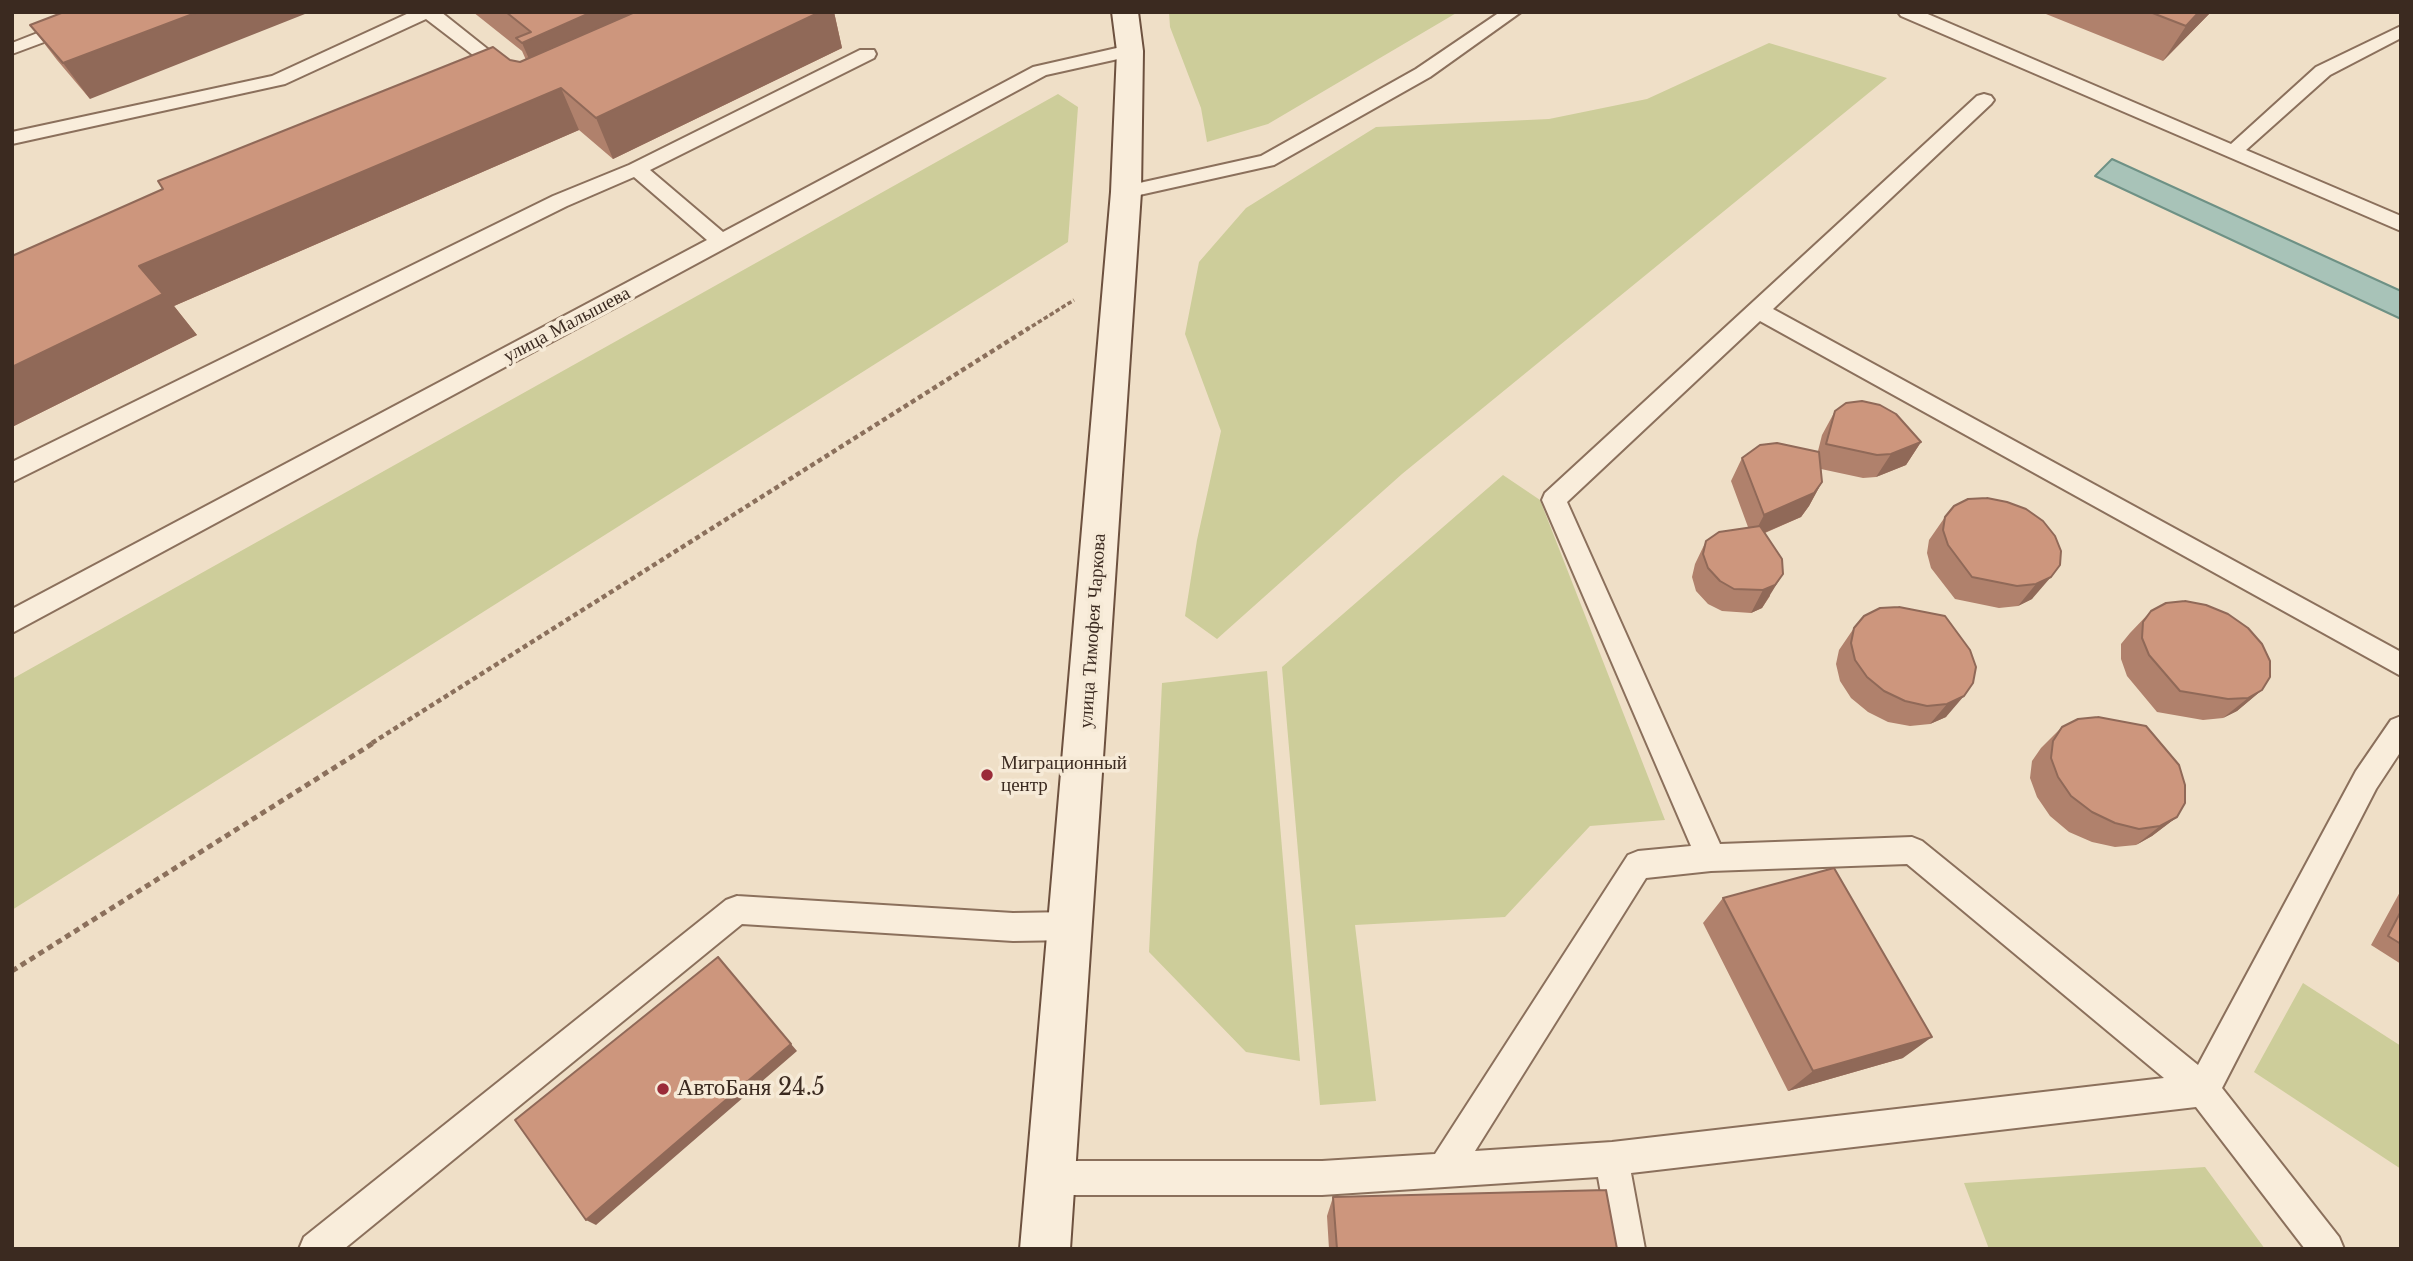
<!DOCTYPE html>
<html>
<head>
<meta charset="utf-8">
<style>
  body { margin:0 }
  #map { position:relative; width:2413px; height:1261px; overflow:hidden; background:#efdfc7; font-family:"Libre Baskerville",serif }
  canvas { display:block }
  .frame { position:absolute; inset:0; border:14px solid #3b2a20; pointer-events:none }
</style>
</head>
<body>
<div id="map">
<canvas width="2413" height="1261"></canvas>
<div class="frame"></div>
</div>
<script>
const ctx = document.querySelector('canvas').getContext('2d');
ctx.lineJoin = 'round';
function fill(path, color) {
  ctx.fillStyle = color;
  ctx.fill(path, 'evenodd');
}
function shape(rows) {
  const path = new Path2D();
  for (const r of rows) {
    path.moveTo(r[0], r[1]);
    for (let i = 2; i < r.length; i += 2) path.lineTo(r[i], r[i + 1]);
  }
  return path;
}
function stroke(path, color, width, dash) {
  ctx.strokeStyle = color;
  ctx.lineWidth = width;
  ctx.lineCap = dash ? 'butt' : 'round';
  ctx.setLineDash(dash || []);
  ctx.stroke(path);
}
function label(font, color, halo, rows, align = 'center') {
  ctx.font = font + ' "Libre Baskerville",serif';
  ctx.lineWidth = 7;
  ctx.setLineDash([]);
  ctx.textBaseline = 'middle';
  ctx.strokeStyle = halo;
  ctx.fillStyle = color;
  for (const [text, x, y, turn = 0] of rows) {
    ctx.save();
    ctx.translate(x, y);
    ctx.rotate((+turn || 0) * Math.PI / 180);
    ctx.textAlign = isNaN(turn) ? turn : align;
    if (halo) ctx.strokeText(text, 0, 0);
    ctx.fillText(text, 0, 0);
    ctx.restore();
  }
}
const green = shape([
  [1169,12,1458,12,1268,124,1207,142,1201,108,1170,27],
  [1769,43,1887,78,1402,474,1217,639,1185,616,1197,540,1221,431,1185,334,1199,262,1246,208,1376,127,1549,119,1647,99],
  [1058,94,1078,107,1068,242,12,910,12,679],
  [1503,475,1540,500,1665,820,1590,826,1505,917,1355,925,1376,1101,1320,1105,1282,667],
  [1267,671,1300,1061,1246,1052,1149,952,1162,683],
  [2303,983,2401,1046,2401,1169,2254,1072],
  [2205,1167,2265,1249,1989,1249,1964,1183]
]);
const water = shape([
  [2112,159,2401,291,2401,319,2095,176,2112,159]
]);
const pathFar2 = shape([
  [1026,330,1074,300]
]);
const pathFar1 = shape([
  [372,743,1029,328]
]);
const path = shape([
  [12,971,375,742]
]);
const service = shape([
  [91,12,117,12,114,16,12,54,12,43,91,12],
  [411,12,441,12,519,74,517,78,503,78,426,19,285,84,12,144,12,132,272,76,411,12],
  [1500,12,1521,12,1430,77,1274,165,1126,198,1119,197,1116,192,1119,187,1126,186,1261,156,1416,69,1500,12],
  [1898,12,1923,12,2231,144,2316,67,2401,26,2401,38,2330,75,2246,150,2401,216,2401,231,1901,16,1898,12],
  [1130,45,1136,47,1139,51,1136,55,1046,75,12,633,12,609,707,240,634,177,567,206,12,482,12,462,553,196,629,165,860,50,874,50,876,54,874,58,650,170,723,232,1033,67,1130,45],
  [1984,94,1991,96,1994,100,1991,104,1773,309,2401,652,2401,676,1760,321,1567,502,1720,844,1912,837,1922,841,2198,1065,2356,771,2391,720,2401,716,2401,751,2376,789,2222,1088,2339,1237,2344,1249,2305,1249,2196,1107,1631,1173,1645,1249,1611,1249,1598,1177,1322,1195,1050,1195,1038,1190,1033,1178,1038,1166,1050,1161,1322,1161,1435,1154,1628,855,1638,851,1691,846,1542,500,1545,493,1977,96,1984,94],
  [1907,864,2164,1078,1612,1142,1475,1151,1646,878,1711,871,1907,864],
  [737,896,1013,913,1071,912,1082,916,1086,926,1082,936,1071,940,1013,941,742,924,344,1249,299,1249,304,1237,726,900,737,896]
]);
const secondary = shape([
  [1112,12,1138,12,1143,51,1141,192,1070,1249,1020,1249,1111,192,1117,51,1112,12]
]);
const wall = shape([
  [64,12,90,99,57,60,30,25],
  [473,12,834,12,842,48,613,159,579,130,174,306,197,335,12,427,12,256,510,60,520,62,526,60,522,51],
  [2041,12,2211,12,2163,61],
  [1835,411,1921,442,1906,465,1876,477,1863,478,1821,469,1822,482,1809,506,1801,517,1765,533,1770,596,1762,608,1751,613,1722,611,1708,604,1696,591,1692,577,1695,564,1706,541,1748,527,1731,481,1742,458,1818,451,1822,435],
  [1945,517,2055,536,2032,599,2018,606,1999,608,1955,599,1931,568,1927,553,1929,540],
  [2151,611,2262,690,2237,711,2223,718,2203,720,2157,712,2127,676,2121,659,2121,644,2130,633],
  [1854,628,1970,650,1946,717,1930,724,1910,726,1888,722,1868,712,1851,698,1840,681,1836,664,1839,650],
  [2062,727,2177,817,2152,836,2136,845,2115,847,2092,842,2069,832,2050,816,2037,797,2030,778,2032,761,2041,748],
  [2401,890,2401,964,2371,945],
  [1723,898,1903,1058,1788,1091,1703,923],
  [1333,1197,1617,1249,1329,1249,1327,1216]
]);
const shadedWall = shape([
  [198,12,310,12,90,99,63,63],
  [592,12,700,12,540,84,522,43],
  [820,12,834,12,842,48,613,159,596,118],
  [2199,12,2211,12,2163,61,2186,26],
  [561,88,579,130,174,306,197,335,12,427,12,367,139,266],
  [1921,442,1906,465,1876,477,1891,454],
  [1822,482,1809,506,1801,517,1752,538,1764,515],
  [1783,574,1762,608,1751,613,1763,590],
  [2051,577,2032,599,2018,606,2036,584],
  [2262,690,2237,711,2223,718,2248,698],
  [1964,696,1946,717,1930,724,1947,704],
  [2177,817,2152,836,2136,845,2160,826],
  [1932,1037,1903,1058,1788,1091,1813,1071],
  [791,1044,797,1051,596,1225,586,1220]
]);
const building = shape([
  [64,12,198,12,63,63,30,25,64,12],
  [506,12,592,12,522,43,516,38,531,32,506,12],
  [635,12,820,12,596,118,561,88,139,266,163,294,12,367,12,256,163,189,158,181,493,47,510,60,520,62,635,12],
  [2150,12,2199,12,2186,26,2150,12],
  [1862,401,1880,405,1896,414,1921,442,1891,454,1877,455,1826,444,1835,411,1846,403,1862,401],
  [1777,443,1819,452,1822,482,1814,493,1764,515,1742,458,1760,445,1777,443],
  [1987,498,2007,502,2026,509,2043,521,2055,536,2061,551,2060,565,2051,577,2036,584,2017,586,1972,577,1948,545,1943,530,1945,517,1954,506,1968,499,1987,498],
  [1760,526,1782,559,1783,574,1775,585,1763,590,1734,589,1720,581,1708,568,1703,554,1706,541,1719,532,1760,526],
  [2185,601,2206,605,2228,614,2248,628,2262,644,2270,661,2270,677,2262,690,2248,698,2228,699,2180,691,2149,655,2142,638,2143,622,2151,611,2166,603,2185,601],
  [1899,607,1945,616,1970,650,1976,667,1973,683,1964,696,1947,704,1927,706,1905,701,1884,691,1867,677,1855,660,1851,643,1854,628,1864,616,1880,608,1899,607],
  [2098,717,2146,726,2179,765,2185,785,2185,803,2177,817,2160,826,2139,829,2115,823,2092,812,2071,796,2058,777,2051,758,2053,741,2062,727,2078,719,2098,717],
  [1834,868,1932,1037,1813,1071,1723,898,1834,868],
  [2401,911,2401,944,2388,936,2401,911],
  [718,957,791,1044,586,1220,515,1120,718,957],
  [1606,1190,1617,1249,1337,1249,1333,1197,1606,1190]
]);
const markers = [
  [987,775,7,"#9a2b38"],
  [663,1089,7,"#9a2b38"]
];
const streetNames = [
  ["улица Малышева",567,325,-28],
  ["улица Тимофея Чаркова",1093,631,-86]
];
const poiNames = [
  ["Миграционный",1001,764],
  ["центр",1001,786]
];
const nearPoinames = [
  ["АвтоБаня 24.5",677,1089]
];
fill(green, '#cdcd9a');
fill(water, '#a8c3b8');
stroke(water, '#6e9185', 2);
stroke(service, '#8b705c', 4);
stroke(secondary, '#6d513f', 4);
stroke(pathFar2, '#8b705c', 3.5, [4.5, 2.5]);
stroke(pathFar1, '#8b705c', 4.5, [5, 3.5]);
stroke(path, '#8b705c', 5, [6, 4.5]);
fill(service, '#f9eddb');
fill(secondary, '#f9eddb');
fill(wall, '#b0816c');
fill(shadedWall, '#906958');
fill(building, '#cd967d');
stroke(building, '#906958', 2);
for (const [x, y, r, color] of markers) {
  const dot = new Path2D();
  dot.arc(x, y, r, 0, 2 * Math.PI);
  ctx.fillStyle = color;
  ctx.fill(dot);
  stroke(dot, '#f6ead7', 2.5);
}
label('19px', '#3b2a20', '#f6ead7', streetNames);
label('19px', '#3b2a20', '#f6ead7', poiNames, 'left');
label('23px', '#3b2a20', '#f6ead7', nearPoinames, 'left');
</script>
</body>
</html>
